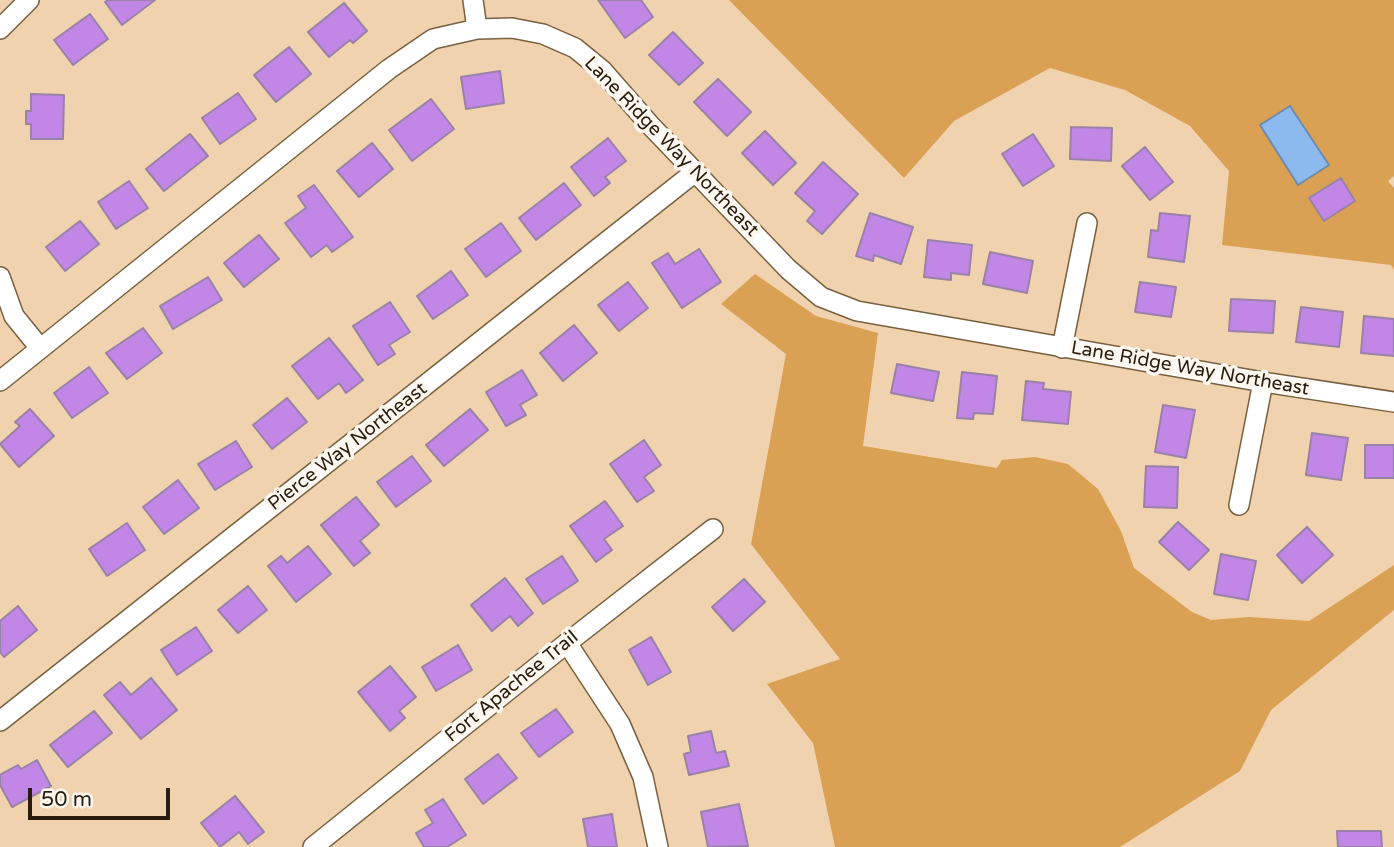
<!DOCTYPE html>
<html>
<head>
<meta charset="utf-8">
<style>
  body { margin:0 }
  #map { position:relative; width:1394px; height:847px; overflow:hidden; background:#f0d2ae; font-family:"Varela Round",sans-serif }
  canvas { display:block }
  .scale { position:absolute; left:28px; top:788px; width:142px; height:32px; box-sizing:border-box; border:4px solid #271c0e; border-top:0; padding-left:9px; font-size:21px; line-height:24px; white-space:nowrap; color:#271c0e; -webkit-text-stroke:5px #fef8f0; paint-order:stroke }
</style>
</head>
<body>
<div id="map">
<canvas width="1394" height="847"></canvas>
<div class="scale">50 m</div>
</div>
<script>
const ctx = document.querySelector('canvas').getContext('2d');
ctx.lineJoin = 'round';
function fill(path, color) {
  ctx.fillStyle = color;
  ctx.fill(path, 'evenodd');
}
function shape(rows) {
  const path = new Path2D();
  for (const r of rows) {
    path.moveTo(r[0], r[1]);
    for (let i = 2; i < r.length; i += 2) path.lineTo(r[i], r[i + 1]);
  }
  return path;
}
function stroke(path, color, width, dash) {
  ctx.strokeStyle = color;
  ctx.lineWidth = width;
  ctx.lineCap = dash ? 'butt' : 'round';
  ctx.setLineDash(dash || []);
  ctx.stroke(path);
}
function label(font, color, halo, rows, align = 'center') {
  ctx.font = font + ' "Varela Round",sans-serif';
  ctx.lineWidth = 7;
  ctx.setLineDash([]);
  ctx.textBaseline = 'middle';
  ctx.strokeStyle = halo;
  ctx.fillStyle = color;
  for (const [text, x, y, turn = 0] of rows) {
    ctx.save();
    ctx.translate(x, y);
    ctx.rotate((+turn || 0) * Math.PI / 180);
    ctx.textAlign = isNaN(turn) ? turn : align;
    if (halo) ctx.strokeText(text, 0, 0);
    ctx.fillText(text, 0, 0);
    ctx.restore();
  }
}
const green = shape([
  [729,0,1394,0,1394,176,1388,181,1394,188,1394,270,1391,265,1222,245,1229,171,1190,126,1125,90,1050,68,954,121,904,178],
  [1340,178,1355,201,1324,221,1310,198],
  [755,274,816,316,878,333,863,446,997,468,1002,460,1035,457,1068,464,1098,489,1121,531,1134,568,1192,612,1211,620,1249,617,1309,621,1394,565,1394,610,1271,710,1240,771,1120,847,835,847,813,743,767,684,840,659,751,544,786,354,721,304]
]);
const water = shape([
  [1290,106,1329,165,1298,185,1260,125,1290,106]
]);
const building = shape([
  [108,0,155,0,122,25,105,2,108,0],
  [598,0,641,0,653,17,625,38,598,0],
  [344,3,367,31,353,43,350,40,329,57,308,32,344,3],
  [90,14,108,39,73,65,54,40,90,14],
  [673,32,703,63,679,85,649,55,673,32],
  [289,47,311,74,276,102,254,75,289,47],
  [500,71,504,103,466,109,461,77,500,71],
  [718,79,751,112,727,136,694,102,718,79],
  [238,93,256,119,220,144,202,118,238,93],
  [31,94,64,95,63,139,31,139,31,124,26,124,26,111,31,111,31,94],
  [431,99,454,129,412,161,389,130,431,99],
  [1071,127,1112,128,1111,161,1070,159,1071,127],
  [765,131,796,163,773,185,742,153,765,131],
  [190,134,208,156,164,191,146,169,190,134],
  [1033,134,1054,166,1023,186,1002,154,1033,134],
  [608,138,626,161,605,177,610,183,594,196,571,167,608,138],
  [372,143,393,169,359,197,337,171,372,143],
  [1145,147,1173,182,1150,200,1122,166,1145,147],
  [823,162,858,194,822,234,807,221,815,211,795,193,823,162],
  [1341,178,1355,201,1324,221,1309,198,1341,178],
  [129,181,148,208,116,229,98,202,129,181],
  [564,183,581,205,536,240,519,218,564,183],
  [314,185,353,237,332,252,327,245,311,257,285,223,306,208,298,196,314,185],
  [870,213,913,227,901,264,874,255,873,261,856,256,870,213],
  [1160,213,1190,216,1184,262,1148,257,1151,230,1158,231,1160,213],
  [80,221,99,244,65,271,46,247,80,221],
  [501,223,521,251,486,277,465,249,501,223],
  [259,235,279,259,244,287,224,263,259,235],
  [928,240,972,245,969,275,951,273,951,280,924,277,928,240],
  [699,249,721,282,682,308,652,263,668,253,675,264,699,249],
  [990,252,1033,261,1027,293,983,284,990,252],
  [451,271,468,295,433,319,417,296,451,271],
  [208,277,222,300,173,329,160,306,208,277],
  [628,282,648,308,619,331,598,305,628,282],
  [1140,282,1176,287,1171,317,1135,312,1140,282],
  [1231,299,1275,301,1273,333,1229,331,1231,299],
  [390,302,410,332,389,345,395,354,378,365,353,326,390,302],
  [1301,307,1343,312,1339,347,1296,342,1301,307],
  [1364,316,1394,319,1394,356,1361,353,1364,316],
  [574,325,597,353,563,381,540,353,574,325],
  [143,328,162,353,127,379,106,353,143,328],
  [329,338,363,380,346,393,339,383,318,399,292,366,329,338],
  [897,364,939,372,933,401,891,393,897,364],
  [89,367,108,393,72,418,54,393,89,367],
  [522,370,537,395,520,405,526,415,506,426,486,392,522,370],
  [962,372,997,376,993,414,974,413,973,419,957,418,962,372],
  [1026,381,1044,383,1043,389,1071,392,1068,424,1022,420,1026,381],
  [287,398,307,422,272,449,253,425,287,398],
  [1163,405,1195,410,1186,458,1155,452,1163,405],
  [30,409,54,436,19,467,0,444,20,426,15,422,30,409],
  [470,409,488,430,444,466,426,445,470,409],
  [1312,433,1348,438,1341,480,1306,475,1312,433],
  [644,440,661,465,644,477,654,491,637,502,610,464,644,440],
  [236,441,252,467,215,490,198,464,236,441],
  [1365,445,1394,445,1394,478,1365,478,1365,445],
  [412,456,431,481,396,507,377,482,412,456],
  [1146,466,1178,467,1177,508,1144,507,1146,466],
  [178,480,199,508,164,534,143,507,178,480],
  [356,497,379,525,360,541,370,553,354,566,321,525,356,497],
  [605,501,623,526,604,539,612,550,596,562,570,526,605,501],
  [1178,522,1209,550,1189,570,1159,542,1178,522],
  [127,523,145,550,107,576,89,549,127,523],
  [1307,527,1333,555,1302,583,1277,555,1307,527],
  [308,546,331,574,296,602,268,566,281,556,287,563,308,546],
  [1221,554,1256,561,1248,600,1214,594,1221,554],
  [562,556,578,581,543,604,526,579,562,556],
  [505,578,533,613,518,626,510,616,492,631,471,605,505,578],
  [744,579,765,602,733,631,712,607,744,579],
  [248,586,267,610,238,633,218,610,248,586],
  [18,606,37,630,4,657,0,652,0,621,18,606],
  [196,627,212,651,177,675,161,650,196,627],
  [651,637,671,672,648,685,629,650,651,637],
  [458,645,472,670,436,691,422,667,458,645],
  [390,666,416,697,399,711,405,718,390,731,358,692,390,666],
  [151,678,177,710,141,739,104,695,120,682,131,695,151,678],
  [556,709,573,732,539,757,521,733,556,709],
  [94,711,112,733,68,767,50,745,94,711],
  [711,731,716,753,725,751,729,766,689,775,684,754,691,752,688,736,711,731],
  [498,754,517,778,483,804,465,779,498,754],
  [37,760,51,786,12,807,0,785,0,775,18,765,21,769,37,760],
  [235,796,264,832,248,844,239,832,220,847,201,823,235,796],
  [443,799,466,835,447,847,424,847,416,833,433,823,425,810,443,799],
  [739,804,748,846,708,847,701,812,739,804],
  [612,814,617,847,588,847,583,819,612,814],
  [1337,831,1381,831,1382,847,1338,847,1337,831]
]);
const street = shape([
  [473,0,477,29],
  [0,29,29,0],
  [0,277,14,316,40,348],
  [1062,348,1087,223],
  [0,381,389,69,433,39,477,29,512,28,543,34,575,48,602,70,651,126,788,269,821,297,857,311,1263,382,1394,402],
  [1239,505,1263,382],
  [567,643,620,724,643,777,658,847],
  [0,721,695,172],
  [313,847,567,643,713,529]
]);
const streetNames = [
  ["Lane Ridge Way Northeast",671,147,46],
  ["Lane Ridge Way Northeast",1190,369,10],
  ["Pierce Way Northeast",348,447,-38],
  ["Fort Apachee Trail",512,687,-39]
];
fill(green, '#daa054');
fill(water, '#8cbaee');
stroke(water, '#6e8bab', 2);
fill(building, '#c286e7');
stroke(building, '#9882a6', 2);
stroke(street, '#7a603f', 22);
stroke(street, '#fff', 19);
label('19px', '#271c0e', '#fef8f0', streetNames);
</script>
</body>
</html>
